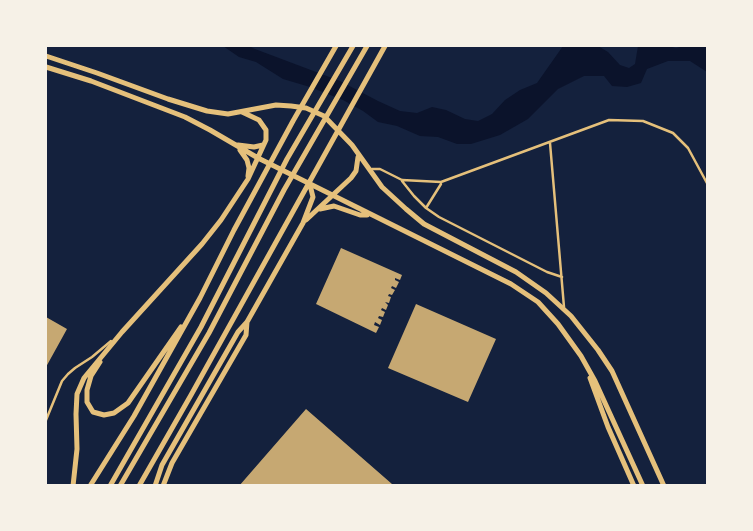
<!DOCTYPE html>
<html>
<head>
<meta charset="utf-8">
<style>
  body { margin:0 }
  #map { position:relative; width:753px; height:531px; overflow:hidden; background:#14213d; font-family:Ubuntu,sans-serif }
  canvas { display:block }
  .frame { position:absolute; inset:0; border:47px solid #f6f1e7; pointer-events:none }
</style>
</head>
<body>
<div id="map">
<canvas width="753" height="531"></canvas>
<div class="frame"></div>
</div>
<script>
const ctx = document.querySelector('canvas').getContext('2d');
ctx.lineJoin = 'round';
function fill(path, color) {
  ctx.fillStyle = color;
  ctx.fill(path, 'evenodd');
}
function shape(rows) {
  const path = new Path2D();
  for (const r of rows) {
    path.moveTo(r[0], r[1]);
    for (let i = 2; i < r.length; i += 2) path.lineTo(r[i], r[i + 1]);
  }
  return path;
}
function stroke(path, color, width, dash) {
  ctx.strokeStyle = color;
  ctx.lineWidth = width;
  ctx.lineCap = dash ? 'butt' : 'round';
  ctx.setLineDash(dash || []);
  ctx.stroke(path);
}
const water = shape([
  [223,46,249,46,255,49,340,81,378,101,400,111,417,113,432,107,446,110,465,119,478,121,492,114,505,100,520,90,537,83,563,46,598,46,608,52,620,65,629,68,635,64,638,46,668,46,676,48,684,46,707,46,707,72,690,61,668,61,647,69,641,83,627,87,612,86,604,76,584,76,558,89,528,119,500,135,471,144,457,144,438,137,420,136,397,126,378,122,363,111,343,100,310,87,283,79,256,62,239,57]
]);
const building = shape([
  [341,248,402,275,400,280,395,278,395,280,399,282,396,288,392,286,391,288,395,290,392,295,389,294,388,296,391,297,389,303,385,302,388,305,386,310,382,308,381,310,385,312,383,317,379,316,378,318,382,320,380,325,375,322,374,325,379,327,376,333,316,304],
  [416,304,496,339,468,402,388,368],
  [46,317,67,329,46,367],
  [306,409,392,484,390,486,239,486]
]);
const minor = shape([
  [550,143,564,307],
  [372,169,380,169,402,180,441,182,609,120,643,121,673,133,688,148,708,185],
  [402,181,414,196,426,208,439,217,547,272,562,277],
  [426,208,441,184],
  [46,420,62,381,68,374,75,368,92,357,111,341]
]);
const trunk = shape([
  [46,56,97,73,168,99,207,111,228,114,276,105,291,106,306,108,324,116,352,145,382,187,406,209,424,224,516,272,546,293,571,316,598,350,612,371,664,486],
  [46,67,91,81,185,117,210,130,258,158,511,284,538,302,558,324,581,356,595,381,643,486],
  [238,145,254,147,263,145],
  [240,150,247,160,249,168,248,176],
  [320,209,334,206,360,215,367,215],
  [306,220,351,178,356,171,358,157],
  [100,362,91,376,87,390,87,402,93,412,104,415,114,413,128,403,181,327],
  [590,378,608,427,634,486],
  [73,486,77,449,76,414,77,394,84,378,122,332,202,244,221,220,248,179,266,140,266,130,259,120,242,112],
  [90,486,134,416,200,298,234,230,293,121,336,46],
  [139,486,191,395,385,46],
  [155,486,162,465,238,332,247,322,303,223,313,197,310,185],
  [163,486,172,463,246,335,247,322]
]);
const motorway = shape([
  [110,486,201,327,287,159,353,46],
  [120,486,209,333,284,190,367,46]
]);
fill(water, '#0b132b');
fill(building, '#c6a872');
stroke(minor, '#e5c07b', 2.5);
stroke(trunk, '#e5c07b', 5);
stroke(motorway, '#e5c07b', 5);
</script>
</body>
</html>
